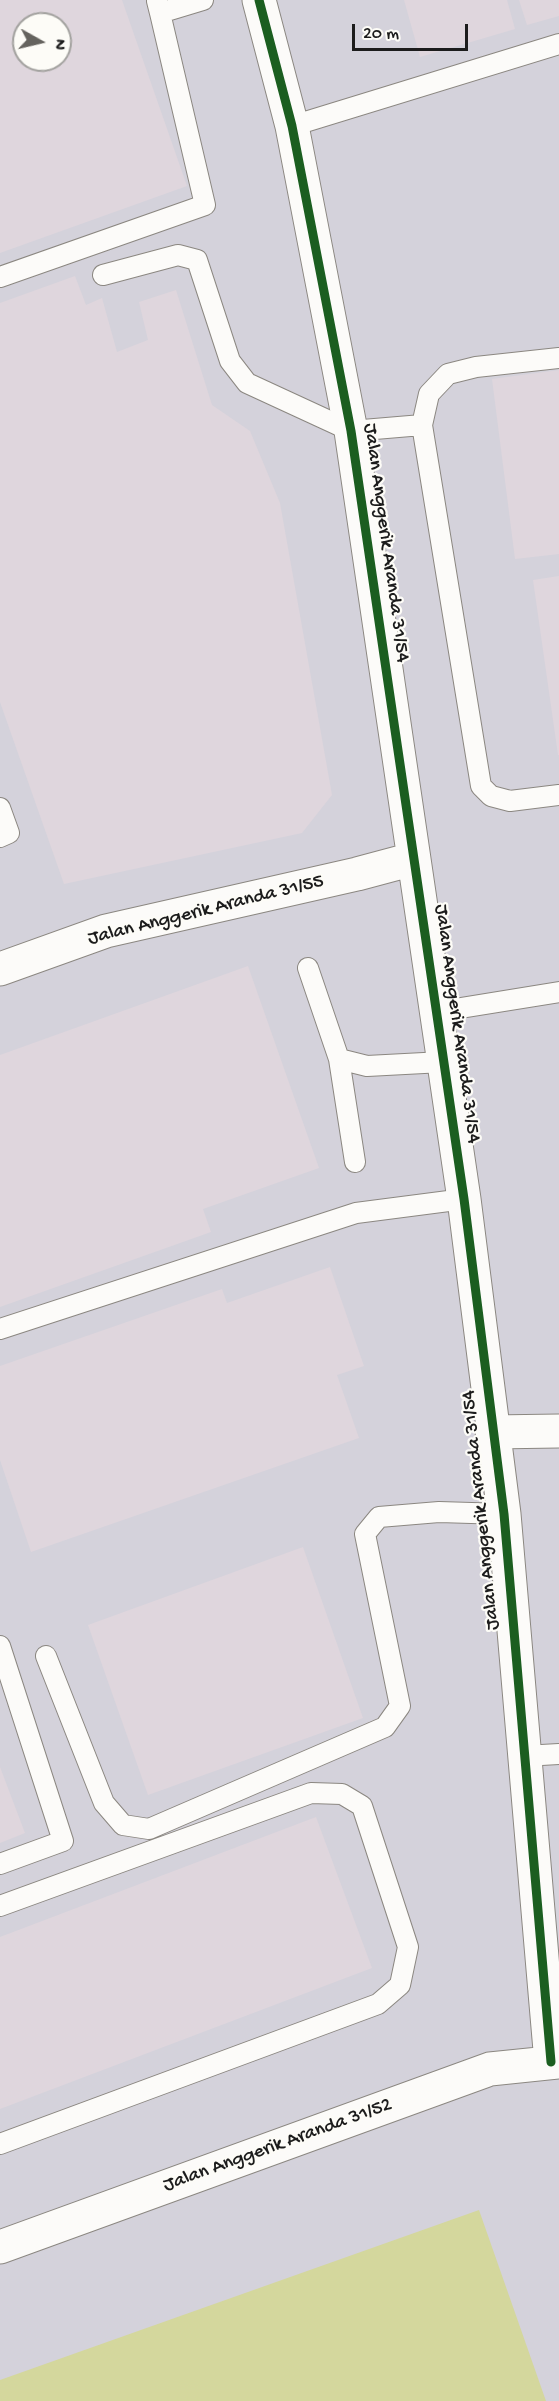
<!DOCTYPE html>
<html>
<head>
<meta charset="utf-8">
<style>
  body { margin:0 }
  #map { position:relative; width:559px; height:2401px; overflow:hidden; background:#ede6d9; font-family:"Gochi Hand",sans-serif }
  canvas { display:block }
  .north { position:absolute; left:12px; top:12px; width:60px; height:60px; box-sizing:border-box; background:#fdfcf7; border:2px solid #a3a29f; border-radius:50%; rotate:98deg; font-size:16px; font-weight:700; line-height:24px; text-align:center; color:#1c1c1c }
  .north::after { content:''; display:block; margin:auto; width:21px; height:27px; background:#65635e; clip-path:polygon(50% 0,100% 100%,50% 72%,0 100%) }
  .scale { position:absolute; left:352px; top:24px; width:116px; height:27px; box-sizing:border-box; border:3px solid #1c1c1c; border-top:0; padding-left:8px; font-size:18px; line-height:21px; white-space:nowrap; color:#1c1c1c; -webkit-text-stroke:4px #fdfcf7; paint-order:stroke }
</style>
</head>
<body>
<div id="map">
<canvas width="559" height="2401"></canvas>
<div class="north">N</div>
<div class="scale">20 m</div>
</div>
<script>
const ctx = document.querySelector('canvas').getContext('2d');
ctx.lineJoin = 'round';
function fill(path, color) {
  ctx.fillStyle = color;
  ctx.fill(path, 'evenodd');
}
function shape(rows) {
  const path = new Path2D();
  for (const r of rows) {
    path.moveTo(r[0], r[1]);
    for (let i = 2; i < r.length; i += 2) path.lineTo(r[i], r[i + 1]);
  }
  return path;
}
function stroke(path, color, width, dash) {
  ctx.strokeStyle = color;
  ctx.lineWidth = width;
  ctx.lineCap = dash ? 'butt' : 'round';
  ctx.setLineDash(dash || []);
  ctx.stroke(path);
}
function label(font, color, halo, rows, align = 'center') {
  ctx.font = font + ' "Gochi Hand",sans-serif';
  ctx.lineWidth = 4.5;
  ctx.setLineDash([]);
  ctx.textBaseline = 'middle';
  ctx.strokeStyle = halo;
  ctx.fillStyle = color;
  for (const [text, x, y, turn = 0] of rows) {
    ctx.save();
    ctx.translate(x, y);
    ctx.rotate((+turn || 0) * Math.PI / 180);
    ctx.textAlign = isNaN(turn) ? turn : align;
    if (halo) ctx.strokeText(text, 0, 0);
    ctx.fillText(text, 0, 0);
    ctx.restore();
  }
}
const industrial = shape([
  [0,0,559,0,559,2401,0,2401],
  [24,24,60,24,60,60,24,60]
]);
const green = shape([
  [479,2210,546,2401,0,2401,0,2380]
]);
const building = shape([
  [0,0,122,0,187,186,0,253],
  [24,24,60,24,60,60,24,60],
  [404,0,507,0,515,29,420,57],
  [519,0,559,0,559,16,527,25],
  [75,276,86,305,102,298,117,352,148,340,139,302,176,290,212,405,250,431,280,503,332,795,302,833,64,884,0,702,0,303],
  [559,370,559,554,515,559,492,379],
  [559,576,559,755,558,755,533,580],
  [248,966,319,1168,203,1209,211,1232,0,1307,0,1055],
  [330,1267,364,1366,337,1375,359,1438,31,1552,0,1460,0,1366,222,1289,227,1303],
  [303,1547,363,1718,148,1795,88,1625],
  [0,1767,25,1833,0,1843],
  [316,1817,372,1968,0,2109,0,1937]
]);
const lane = shape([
  [157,1,160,13,203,0],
  [292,126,559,44],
  [103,275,178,255,197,260,230,361,247,383,351,431,422,425],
  [0,277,205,205,160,13],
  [559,358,476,367,448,374,429,394,422,425,481,786,491,796,510,801,559,795],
  [0,808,9,833,0,837],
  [308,968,339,1059,367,1066,443,1062],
  [436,1012,559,992],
  [339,1059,355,1162],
  [0,1329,356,1213,464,1199],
  [0,1646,63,1841,0,1864],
  [46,1656,104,1803,123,1825,149,1829,385,1727,400,1706,365,1534,379,1517,439,1512,504,1514],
  [524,1756,559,1754],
  [0,1906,311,1793,342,1794,362,1806,408,1947,400,1985,378,2004,0,2144]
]);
const street = shape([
  [259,0,292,126,351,431,464,1199,504,1514,551,2062],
  [0,969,106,931,357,874,413,859],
  [492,1432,559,1431],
  [0,2247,490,2069,559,2062]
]);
const cycleway = shape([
  [259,0,292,126,351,431,464,1199,504,1514,551,2062]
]);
const streetNames = [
  ["Jalan Anggerik Aranda 31/54",385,543,82],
  ["Jalan Anggerik Aranda 31/55",206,911,-14],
  ["Jalan Anggerik Aranda 31/54",456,1024,82],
  ["Jalan Anggerik Aranda 31/54",482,1510,-96],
  ["Jalan Anggerik Aranda 31/52",278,2146,-20]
];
fill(industrial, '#d4d2db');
fill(green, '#d4d79d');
fill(building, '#dfd6dd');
stroke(lane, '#8b8781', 22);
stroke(street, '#8b8781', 35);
stroke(lane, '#fcfbf9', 20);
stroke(street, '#fcfbf9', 33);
stroke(cycleway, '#1b5e20', 9);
label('20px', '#1c1c1c', '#fdfcf7', streetNames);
</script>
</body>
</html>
